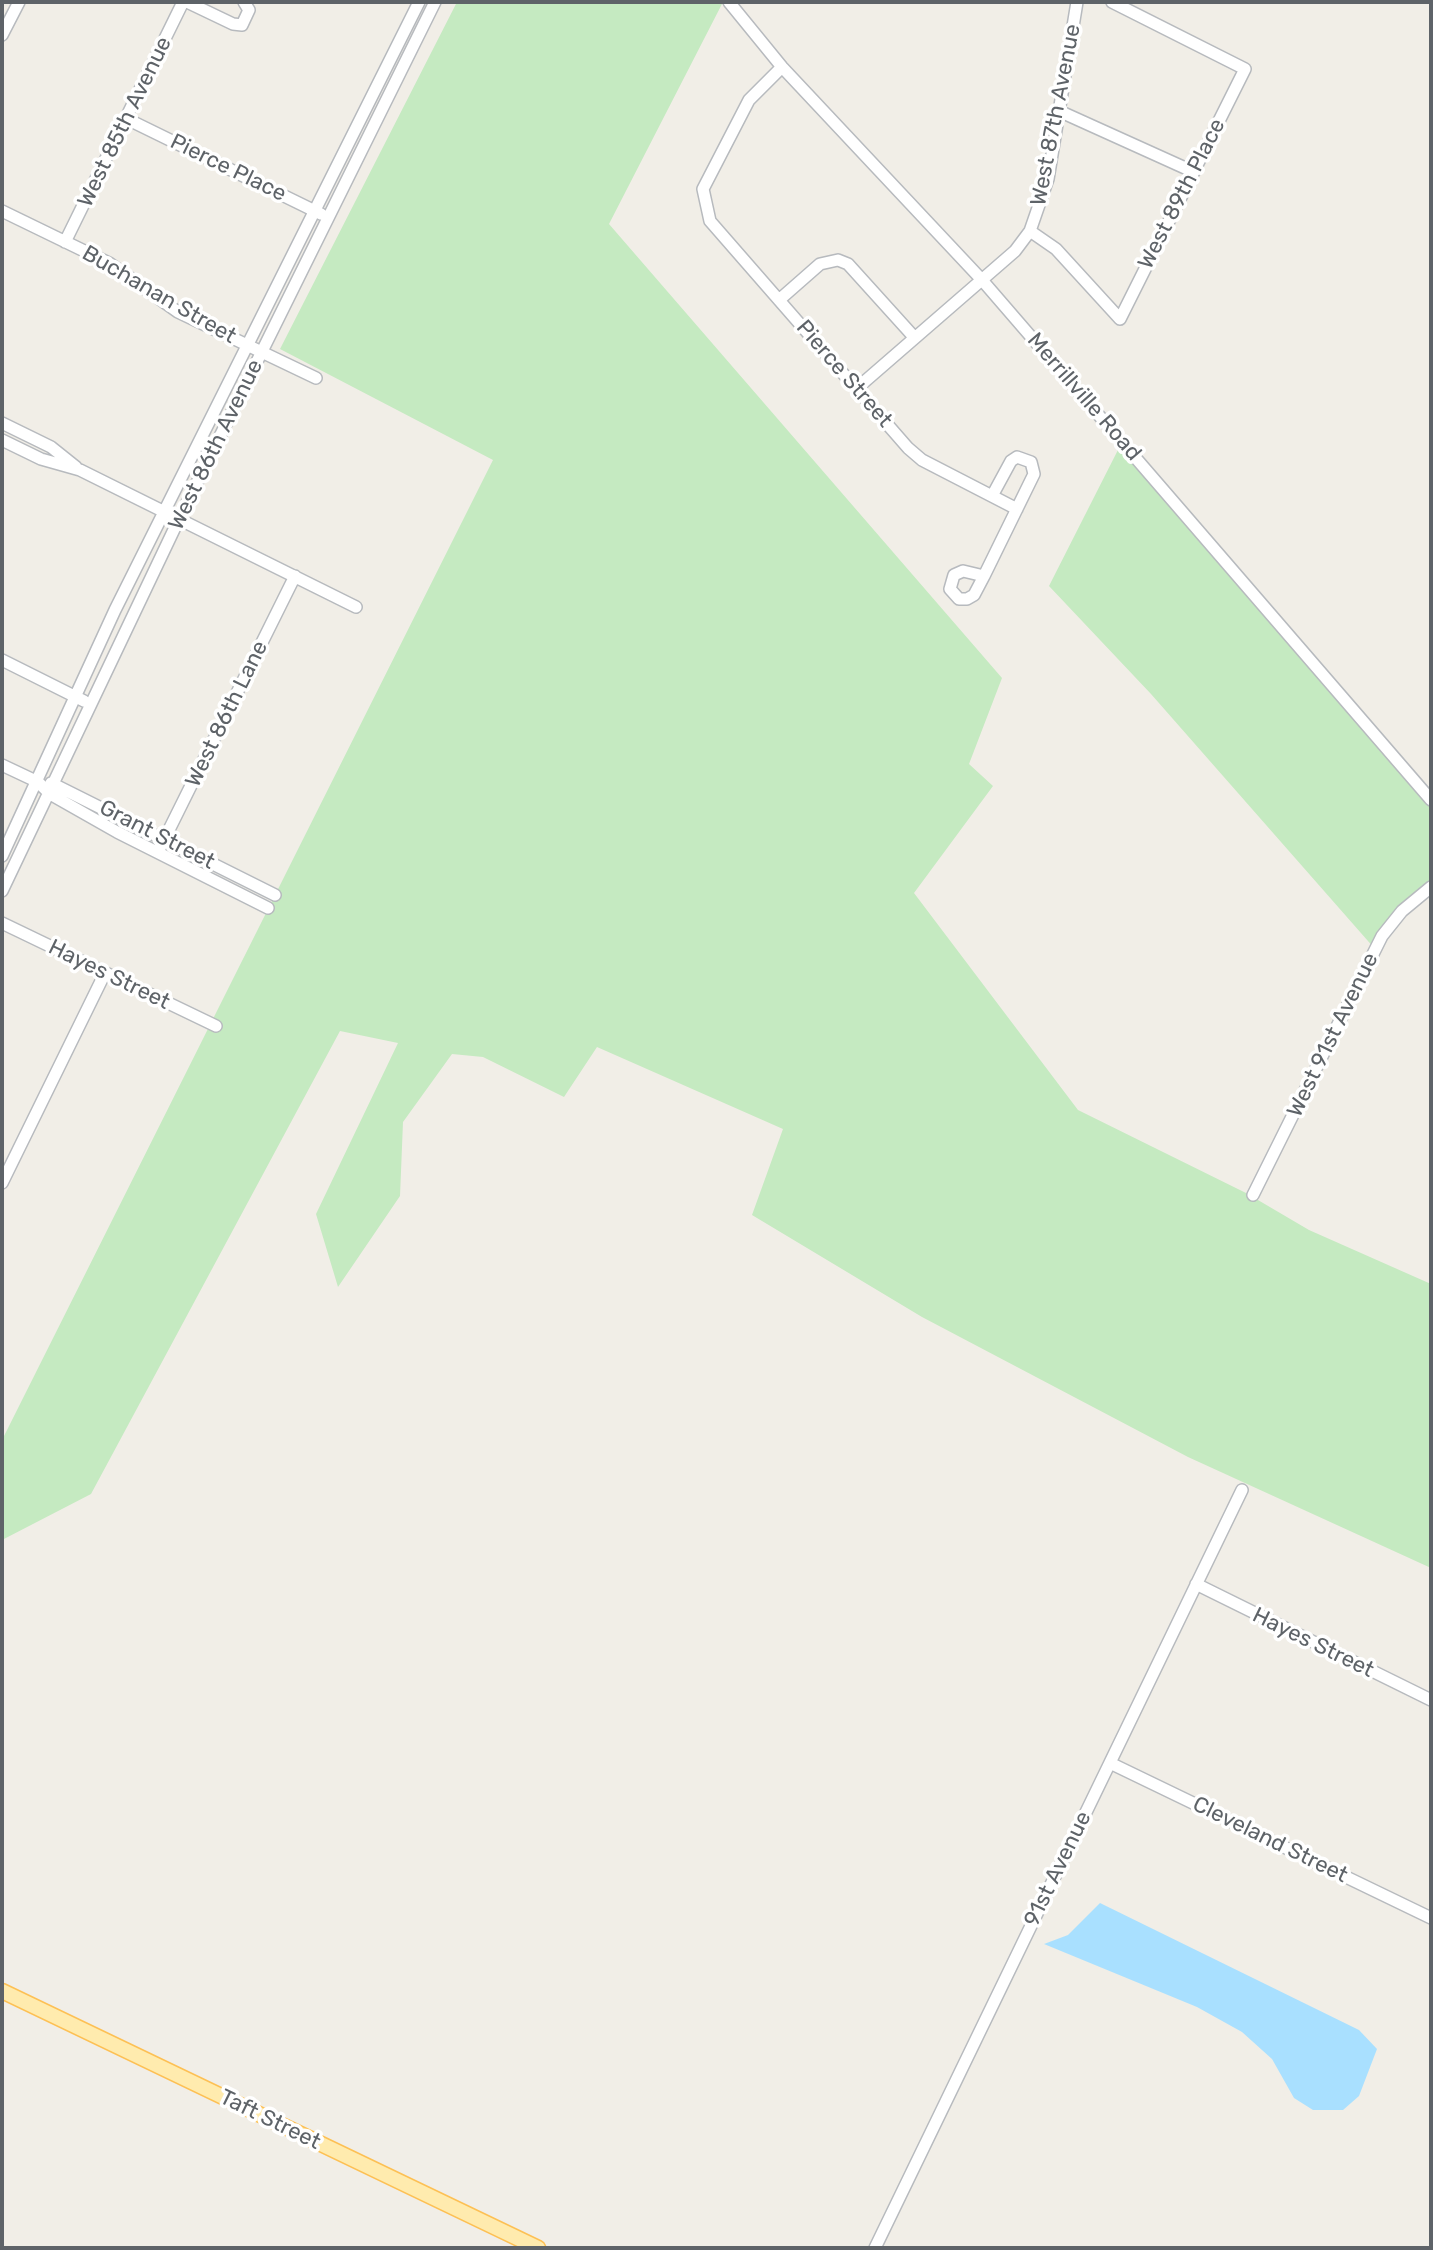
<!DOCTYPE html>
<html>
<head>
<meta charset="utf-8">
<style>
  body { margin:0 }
  #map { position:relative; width:1433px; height:2250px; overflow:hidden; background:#f1eee7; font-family:Rubik,sans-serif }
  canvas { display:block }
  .frame { position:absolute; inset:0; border:4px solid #5e6368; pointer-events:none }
</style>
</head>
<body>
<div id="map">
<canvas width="1433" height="2250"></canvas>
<div class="frame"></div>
</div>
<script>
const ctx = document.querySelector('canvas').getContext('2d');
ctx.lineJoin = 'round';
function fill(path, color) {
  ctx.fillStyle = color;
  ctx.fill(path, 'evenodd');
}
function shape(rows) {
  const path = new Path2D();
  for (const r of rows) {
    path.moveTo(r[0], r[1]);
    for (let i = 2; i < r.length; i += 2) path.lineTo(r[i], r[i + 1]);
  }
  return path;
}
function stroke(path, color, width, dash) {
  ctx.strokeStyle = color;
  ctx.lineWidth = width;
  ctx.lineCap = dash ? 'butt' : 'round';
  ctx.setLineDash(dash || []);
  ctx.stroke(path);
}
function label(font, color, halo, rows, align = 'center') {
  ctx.font = font + ' Rubik,sans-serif';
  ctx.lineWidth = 7;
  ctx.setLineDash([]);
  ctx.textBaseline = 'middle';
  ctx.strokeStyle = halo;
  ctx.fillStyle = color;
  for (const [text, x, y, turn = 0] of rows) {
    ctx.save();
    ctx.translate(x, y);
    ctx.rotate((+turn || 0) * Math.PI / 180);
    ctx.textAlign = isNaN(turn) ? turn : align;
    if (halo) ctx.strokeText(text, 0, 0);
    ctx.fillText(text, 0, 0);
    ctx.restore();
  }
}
const green = shape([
  [457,2,723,2,609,224,1002,678,969,764,993,786,914,893,1078,1110,1246,1193,1309,1230,1431,1284,1431,1568,1188,1457,922,1317,752,1215,783,1129,597,1047,564,1097,483,1057,452,1054,403,1122,400,1196,338,1287,316,1214,398,1043,340,1031,91,1494,2,1540,2,1440,493,460,280,349],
  [1122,442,1431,800,1431,887,1402,911,1375,949,1151,694,1049,586]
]);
const water = shape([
  [1100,1903,1359,2030,1377,2049,1359,2096,1343,2110,1313,2110,1294,2098,1272,2059,1242,2032,1197,2007,1044,1944,1068,1935]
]);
const minor = shape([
  [187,2,233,24,242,25,249,10,244,2],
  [729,2,782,67,982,280,1431,800],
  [2,35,19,2],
  [782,67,749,100,703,189,710,221,908,448,922,460,1017,509],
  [1059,111,1194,172],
  [127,119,321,214],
  [2,211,109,263,178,312,316,378],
  [1030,231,1056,249,1120,319,1245,69,1112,2],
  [65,242,183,2],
  [779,300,820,264,838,260,848,264,914,337],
  [856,389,1015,251,1030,231,1048,179,1077,2],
  [2,423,51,447,76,467],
  [2,440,41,459,80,470,356,607],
  [984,576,974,595,967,599,959,599,950,589,954,575,963,571,984,576,1034,474,1031,462,1017,457,1011,461,992,496],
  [2,660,84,701],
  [2,765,38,782,50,794,117,832,268,908],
  [51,783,275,895],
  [158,852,295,576],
  [2,856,115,610,419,2],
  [2,891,179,519,435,2],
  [2,923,216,1026],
  [2,1183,105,973],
  [1253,1195,1382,936,1402,911,1431,887],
  [1196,1584,1431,1700],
  [1110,1763,1431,1918],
  [875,2248,1242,1490]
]);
const major = shape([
  [2,1991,538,2248]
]);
const streetNames = [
  ["West 87th Avenue",1056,115,-79],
  ["West 85th Avenue",125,122,-64],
  ["Pierce Place",228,168,26],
  ["West 89th Place",1182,194,-63],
  ["Buchanan Street",159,295,30],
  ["Pierce Street",844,374,49],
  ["Merrillville Road",1084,397,49],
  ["West 86th Avenue",216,445,-64],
  ["West 86th Lane",227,714,-64],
  ["Grant Street",157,835,27],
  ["Hayes Street",109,975,26],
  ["West 91st Avenue",1333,1035,-64],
  ["Hayes Street",1313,1643,26],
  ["Cleveland Street",1270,1840,26],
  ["91st Avenue",1058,1869,-64],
  ["Taft Street",270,2120,26]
];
fill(green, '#c5eac1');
fill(water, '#a9e0ff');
stroke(minor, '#b7babe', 14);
stroke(major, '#fdc054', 17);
stroke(minor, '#fff', 11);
stroke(major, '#ffebae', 14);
label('22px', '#5e6368', '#fff', streetNames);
</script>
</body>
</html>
